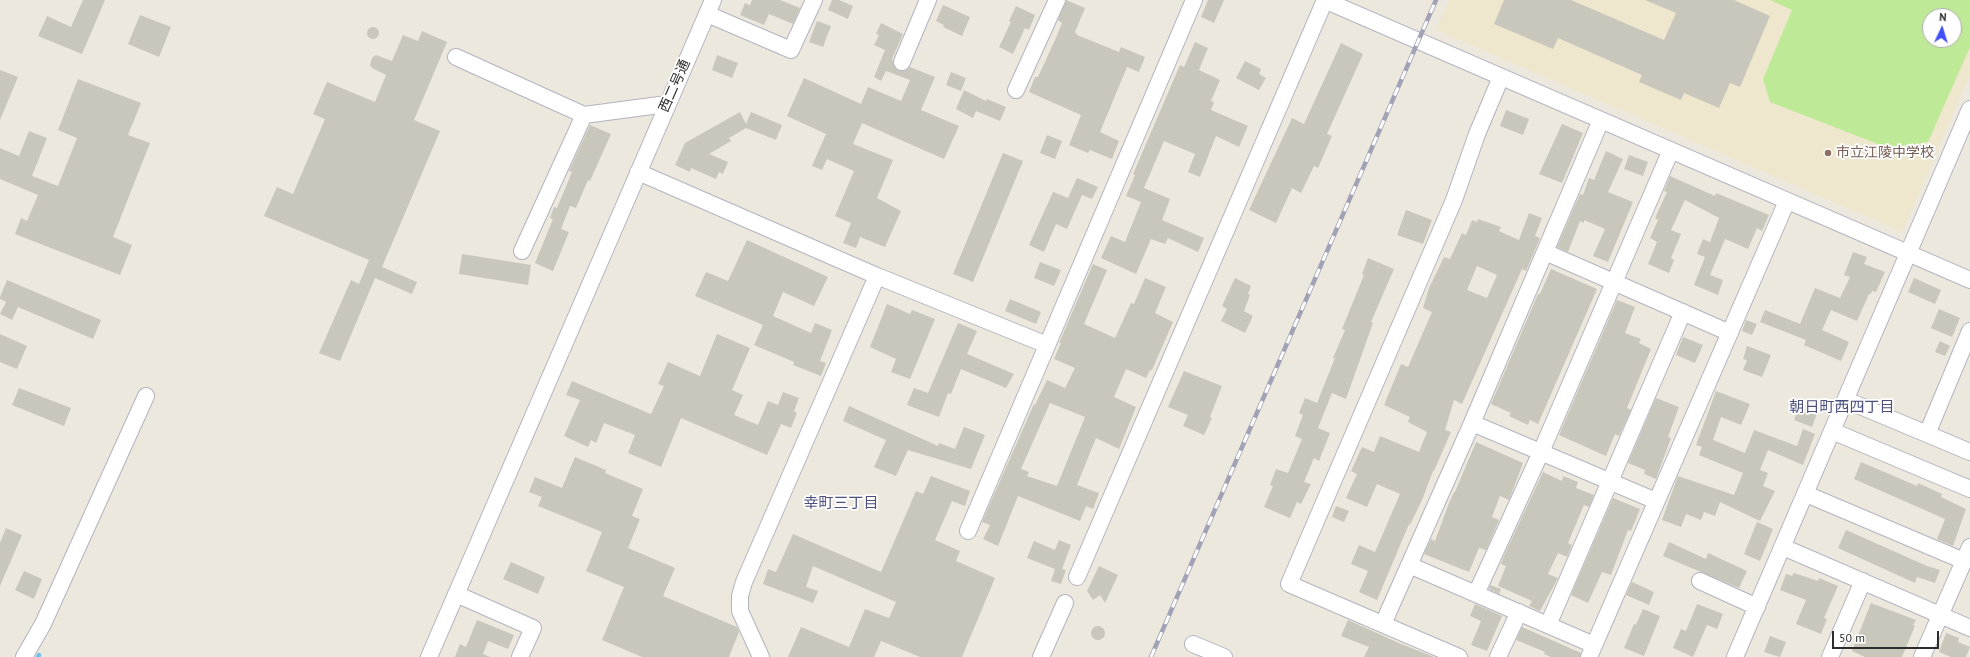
<!DOCTYPE html>
<html>
<head>
<meta charset="utf-8">
<style>
  body { margin:0 }
  #map { position:relative; width:1970px; height:657px; overflow:hidden; background:#ede8de; font-family:"PT Sans",sans-serif }
  canvas { display:block }
  .north { position:absolute; left:1922px; top:8px; width:40px; height:40px; box-sizing:border-box; background:#fff; border:1px solid #ababab; border-radius:50%; rotate:4deg; font-size:11px; font-weight:700; line-height:16px; text-align:center; color:#2c2c2c }
  .north::after { content:''; display:block; margin:auto; width:14px; height:18px; background:#4050f8; clip-path:polygon(50% 0,100% 100%,50% 72%,0 100%) }
  .scale { position:absolute; left:1832px; top:631px; width:107px; height:18px; box-sizing:border-box; border:2px solid #2c2c2c; border-top:0; padding-left:5px; font-size:12px; line-height:14px; white-space:nowrap; color:#2c2c2c; -webkit-text-stroke:3px #fff; paint-order:stroke }
</style>
</head>
<body>
<div id="map">
<canvas width="1970" height="657"></canvas>
<div class="north">N</div>
<div class="scale">50 m</div>
</div>
<script>
const ctx = document.querySelector('canvas').getContext('2d');
ctx.lineJoin = 'round';
function fill(path, color) {
  ctx.fillStyle = color;
  ctx.fill(path, 'evenodd');
}
function shape(rows) {
  const path = new Path2D();
  for (const r of rows) {
    if (r.length === 3) {
      path.moveTo(r[0] + r[2], r[1]);
      path.arc(r[0], r[1], r[2], 0, 2 * Math.PI);
      continue;
    }
    path.moveTo(r[0], r[1]);
    for (let i = 2; i < r.length; i += 2) path.lineTo(r[i], r[i + 1]);
  }
  return path;
}
function stroke(path, color, width, dash) {
  ctx.strokeStyle = color;
  ctx.lineWidth = width;
  ctx.lineCap = dash ? 'butt' : 'round';
  ctx.setLineDash(dash || []);
  ctx.stroke(path);
}
function label(font, color, halo, rows, align = 'center') {
  ctx.font = font + ' "PT Sans","Noto Sans JP",sans-serif';
  ctx.lineWidth = 3.5;
  ctx.setLineDash([]);
  ctx.textBaseline = 'middle';
  ctx.strokeStyle = halo;
  ctx.fillStyle = color;
  for (const [text, x, y, turn = 0] of rows) {
    ctx.save();
    ctx.translate(x, y);
    ctx.rotate((+turn || 0) * Math.PI / 180);
    ctx.textAlign = isNaN(turn) ? turn : align;
    if (halo) ctx.strokeText(text, 0, 0);
    ctx.fillText(text, 0, 0);
    ctx.restore();
  }
}
const education = shape([
  [1449,0,1970,0,1970,75,1902,232,1436,30],
  [1930,16,1954,16,1954,40,1930,40]
]);
const pitch = shape([
  [1770,0,1970,0,1970,47,1928,142,1888,148,1770,102,1763,79,1792,10],
  [1930,16,1954,16,1954,40,1930,40]
]);
const stream = shape([
  [38,657,39,655]
]);
const building = shape([
  [83,0,105,0,82,54,38,36,47,16,71,27],
  [752,0,780,0,800,8,793,24,769,14,764,25,740,15,745,3,750,5],
  [832,0,839,0,853,6,848,19,828,10],
  [1066,0,1085,8,1075,32,1077,34,1077,35,1119,52,1121,47,1145,57,1139,72,1127,67,1100,132,1119,141,1112,159,1090,150,1088,153,1069,145,1081,115,1029,92,1035,77,1038,77,1055,40,1062,23,1058,20],
  [1208,0,1224,0,1214,23,1201,17],
  [1504,0,1571,0,1664,40,1676,13,1645,0,1734,0,1770,16,1740,87,1730,83,1719,108,1684,93,1681,100,1639,82,1642,75,1558,38,1553,49,1494,24],
  [943,5,970,17,962,36,943,27,944,25,936,21],
  [1016,6,1035,15,1029,30,1025,28,1013,54,999,47,1011,22,1009,21],
  [140,15,171,27,159,57,128,44],
  [817,21,831,26,823,47,809,42],
  [881,23,903,34,892,59,895,68,903,71,910,67,935,77,921,110,959,126,944,159,862,123,853,144,893,160,877,198,901,211,885,247,860,237,856,248,843,243,851,223,835,216,854,171,827,159,822,170,812,166,826,134,787,116,804,78,861,104,868,87,901,101,910,80,886,71,881,81,874,77,885,50,874,45,879,35,876,34],
  [373,33,6],
  [422,31,447,42,414,120,440,131,382,267,417,282,412,294,375,278,340,361,319,353,351,280,359,284,369,260,264,216,277,187,293,194,325,119,313,114,327,82,375,102,386,75,372,68,370,65,372,58,376,55,392,61,403,35,418,41],
  [1195,42,1208,48,1199,70,1220,80,1211,101,1214,102,1211,110,1248,126,1239,147,1216,136,1200,177,1188,172,1195,154,1164,141,1144,188,1170,199,1162,220,1204,238,1198,252,1168,238,1165,244,1151,239,1136,274,1101,258,1111,236,1125,242,1141,202,1126,196,1135,175,1133,174,1180,65,1184,67],
  [1341,43,1363,54,1327,134,1332,136,1318,168,1314,166,1301,193,1292,188,1276,223,1249,210,1292,118,1304,124],
  [717,55,738,63,732,78,712,70],
  [1245,61,1261,69,1259,74,1266,78,1259,90,1236,78],
  [0,70,18,77,0,120],
  [951,72,966,78,961,91,946,85],
  [78,79,141,103,128,135,150,143,113,237,132,245,120,275,15,234,21,218,27,221,38,195,0,179,0,148,19,156,29,131,47,138,32,176,58,186,77,138,58,130],
  [964,90,986,101,987,99,1006,107,1000,121,976,111,973,118,956,109],
  [1506,110,1529,119,1523,135,1500,126],
  [740,112,746,124,751,112,782,125,776,140,746,128,729,138,731,141,709,154,728,162,723,174,719,172,716,179,691,168,690,172,675,165,685,143],
  [1562,124,1583,133,1562,183,1539,174],
  [590,125,611,134,590,181,588,180,576,208,570,206,561,229,569,232,553,271,535,263,553,219,550,218,554,207,557,208,572,172,569,171],
  [1047,135,1062,141,1055,159,1040,153],
  [1606,151,1623,159,1608,192,1633,202,1608,262,1593,256,1605,229,1584,220,1584,223,1580,221,1568,252,1557,247,1580,194,1583,195,1589,178,1594,180],
  [1003,153,1023,161,973,282,953,274],
  [1629,155,1648,162,1643,176,1624,169],
  [1670,176,1715,196,1716,193,1769,215,1762,231,1757,228,1748,249,1725,239,1710,275,1723,280,1718,295,1694,285,1705,257,1697,254,1703,239,1710,242,1719,218,1685,200,1671,230,1681,234,1671,258,1674,260,1669,273,1648,264,1657,242,1650,238,1658,220,1655,218,1667,192,1664,191],
  [1077,178,1098,187,1092,199,1082,195,1067,229,1056,224,1044,252,1029,245,1053,192,1068,198],
  [1406,210,1432,220,1423,244,1397,235],
  [1529,213,1542,218,1535,236,1540,238,1526,271,1522,269,1462,404,1454,400,1445,430,1451,432,1434,471,1433,471,1422,500,1410,525,1409,524,1377,600,1359,592,1368,571,1351,564,1359,545,1375,552,1400,494,1377,484,1367,507,1346,498,1357,474,1351,471,1362,447,1374,452,1380,436,1419,452,1427,432,1408,422,1410,417,1384,405,1401,364,1408,367,1432,312,1423,308,1429,288,1444,257,1450,259,1462,233,1466,235,1472,220,1477,222,1478,219,1501,227,1499,231,1519,240],
  [1477,266,1497,275,1487,298,1467,290],
  [747,240,828,277,814,306,783,292,773,316,811,333,815,323,832,330,820,361,826,363,821,376,793,365,794,362,754,345,763,325,695,296,706,272,728,281],
  [1853,252,1867,257,1864,264,1885,272,1876,292,1872,291,1871,294,1869,294,1857,321,1831,310,1822,330,1849,342,1841,361,1804,345,1806,340,1760,322,1765,310,1800,324,1815,288,1840,298,1850,277,1844,275],
  [462,254,531,265,528,285,459,274],
  [1368,258,1394,269,1371,322,1373,323,1346,399,1332,393,1318,428,1330,433,1319,461,1314,458,1304,482,1311,484,1301,504,1297,502,1290,518,1264,507,1273,486,1270,485,1276,469,1288,473,1302,439,1295,436,1303,415,1299,413,1305,398,1317,403,1335,358,1333,358,1345,330,1342,329,1364,275,1362,274],
  [1040,262,1061,270,1054,286,1034,278],
  [1093,264,1107,270,1084,324,1115,338,1131,303,1134,304,1145,278,1166,287,1155,313,1173,322,1152,370,1150,370,1146,378,1126,369,1114,397,1136,407,1119,449,1096,438,1077,485,1099,493,1093,509,1086,506,1080,521,1018,496,998,546,983,539,990,525,982,522,1034,404,1035,405,1047,380,1065,388,1075,368,1054,359,1061,343,1059,343],
  [1050,403,1085,417,1057,486,1027,476,1029,472,1021,469],
  [1551,269,1597,289,1538,424,1530,420,1528,425,1509,416,1511,413,1491,404,1538,294,1540,294],
  [1235,278,1251,286,1248,294,1250,295,1244,311,1253,316,1245,333,1221,321,1227,309,1222,306],
  [1914,278,1941,290,1935,304,1908,292],
  [7,280,101,320,93,339,18,307,12,320,0,314,6,302,0,299,0,297],
  [1010,299,1041,312,1036,324,1005,311],
  [1617,300,1635,307,1625,333,1641,339,1639,343,1651,349,1627,408,1631,410,1619,436,1615,434,1606,456,1559,435],
  [887,304,910,314,912,310,935,319,910,379,891,372,896,359,870,347],
  [1939,309,1960,318,1952,337,1931,328],
  [1746,320,1757,324,1752,335,1742,331],
  [958,323,977,331,967,354,1014,374,1006,388,961,369,951,394,948,393,939,417,907,405,914,388,928,393],
  [0,334,27,346,17,369,0,362],
  [717,334,750,348,732,390,743,395,734,415,758,425,768,401,778,405,783,392,799,398,794,411,797,413,791,428,781,424,767,455,681,418,661,467,628,453,635,435,604,423,596,443,591,440,588,447,564,436,580,400,566,395,572,381,651,414,664,386,658,384,668,362,700,376],
  [1683,337,1703,345,1695,363,1676,355],
  [1940,341,1950,346,1945,356,1935,352],
  [1747,346,1771,355,1762,377,1743,370,1747,360,1743,359],
  [1184,371,1222,386,1210,417,1212,418,1204,435,1183,426,1188,415,1168,407],
  [19,388,71,408,64,426,12,405],
  [1716,391,1750,404,1741,425,1721,417,1713,440,1745,453,1754,430,1797,446,1803,429,1815,434,1803,465,1768,450,1760,470,1768,473,1763,486,1775,491,1760,521,1720,502,1715,516,1704,512,1701,520,1686,514,1681,527,1662,520,1678,476,1734,495,1743,473,1699,455,1702,447,1696,445],
  [1656,398,1679,407,1668,437,1671,438,1656,479,1644,474,1645,470,1628,463],
  [1800,404,1818,411,1812,427,1794,420],
  [849,406,938,446,939,443,955,449,964,427,985,435,971,469,908,450,896,476,874,467,886,440,843,421],
  [1476,442,1523,463,1509,500,1500,496,1492,517,1499,520,1486,550,1479,548,1469,572,1424,554,1431,539,1435,541,1449,503,1454,492,1455,492],
  [575,457,606,470,605,473,643,489,632,516,640,519,628,548,675,568,663,596,737,627,739,632,729,657,642,657,602,640,624,587,586,571,602,532,538,506,542,497,529,492,535,477,562,488],
  [1861,462,1917,486,1918,483,1942,494,1941,497,1966,509,1953,546,1937,539,1945,519,1854,479],
  [1543,472,1562,481,1563,476,1578,482,1576,488,1594,495,1589,507,1584,505,1568,543,1572,545,1567,557,1558,553,1548,574,1558,578,1540,611,1529,606,1532,601,1498,586,1506,566,1501,564,1503,558],
  [931,476,970,491,965,506,952,501,935,540,960,551,956,561,995,578,962,657,920,657,881,641,874,657,788,657,801,627,849,647,865,609,889,618,896,602,813,566,806,587,818,591,813,603,763,584,768,569,776,572,793,534,881,572,916,491,923,494],
  [1613,498,1640,509,1631,531,1628,530,1611,575,1602,572,1588,603,1571,595],
  [1336,506,1349,511,1344,522,1332,517],
  [1757,522,1773,529,1760,561,1744,554],
  [6,528,22,535,0,586,0,543],
  [1846,530,1927,566,1940,570,1935,583,1917,577,1915,583,1838,548],
  [1059,540,1071,545,1062,569,1066,570,1061,584,1051,581,1055,569,1027,558,1034,541,1055,550],
  [1669,542,1706,559,1708,553,1747,571,1739,588,1663,556],
  [511,562,545,577,538,594,503,579],
  [1099,566,1118,575,1105,603,1100,595,1093,600,1087,591],
  [24,571,42,579,34,599,15,590],
  [1794,573,1818,581,1819,578,1838,586,1824,618,1827,619,1821,634,1796,624,1806,600,1780,590,1786,574,1792,576],
  [1632,582,1654,592,1649,605,1626,595],
  [1490,585,1501,589,1499,594,1489,589],
  [1871,603,1916,620,1913,625,1915,626,1902,657,1865,657,1852,651],
  [1475,604,1502,616,1487,651,1471,645,1481,621,1470,616],
  [1697,604,1723,614,1717,629,1707,625,1693,657,1673,648,1681,629,1686,631],
  [1643,609,1660,616,1644,656,1624,648,1634,624,1636,625],
  [477,620,514,635,508,649,488,641,483,654,490,657,455,657,460,644,466,647],
  [1348,620,1401,644,1434,657,1364,657,1369,647,1341,636],
  [1098,633,7],
  [1522,627,1581,653,1580,657,1551,657,1544,654,1545,652,1516,640],
  [1946,633,1959,638,1958,642,1970,647,1966,657,1951,657,1939,652],
  [1770,636,1786,642,1780,657,1764,652]
]);
const minor = shape([
  [1324,0,1970,280],
  [707,14,791,50,814,0],
  [456,57,584,115],
  [902,62,928,0],
  [1016,90,1057,0],
  [638,172,877,276,1047,345],
  [522,251,584,115,667,104],
  [1545,252,1730,333],
  [1846,400,1970,452],
  [1472,423,1656,501],
  [1832,431,1970,489],
  [1927,434,1970,331],
  [1806,494,1964,561],
  [968,531,1194,0],
  [1783,547,1970,628],
  [1409,565,1594,645],
  [1077,577,1325,0],
  [1700,581,1757,607],
  [456,594,533,628,520,657],
  [1476,594,1541,452,1671,150],
  [1383,624,1472,423,1601,120],
  [1548,625,1683,312],
  [1193,644,1224,657],
  [24,657,43,624,146,396],
  [429,657,713,0],
  [761,657,740,611,740,596,744,582,877,276],
  [1041,657,1065,603],
  [1459,657,1289,584,1454,200,1477,134,1501,77],
  [1498,657,1519,612],
  [1589,657,1787,201],
  [1735,657,1970,109],
  [1830,657,1863,581],
  [1922,657,1970,547]
]);
const rail = shape([
  [1151,657,1436,0]
]);
const markers = [
  [1828,153,4,"#8d6e63"]
];
const streetNames = [
  ["西二号通",675,86,-66]
];
const educationNames = [
  ["市立江陵中学校",1836,153]
];
const neighbourhoodNames = [
  ["朝日町西四丁目",1842,408],
  ["幸町三丁目",841,504]
];
fill(education, '#eee7ce');
fill(pitch, '#beea97');
stroke(stream, '#73c0ee', 4.5);
fill(building, '#c9c6bc');
stroke(minor, '#b2b3bf', 18);
stroke(minor, '#fff', 16);
stroke(rail, '#a1a2b6', 4.5);
stroke(rail, '#fff', 3, [9]);
for (const [x, y, r, color] of markers) {
  const dot = new Path2D();
  dot.arc(x, y, r, 0, 2 * Math.PI);
  ctx.fillStyle = color;
  ctx.fill(dot);
  stroke(dot, '#fff', 1.5);
}
label('14px', '#2c2c2c', '#fff', streetNames);
label('14px', '#785e54', '#fff', educationNames, 'left');
label('15px', '#4c507c', '#fff', neighbourhoodNames);
</script>
</body>
</html>
